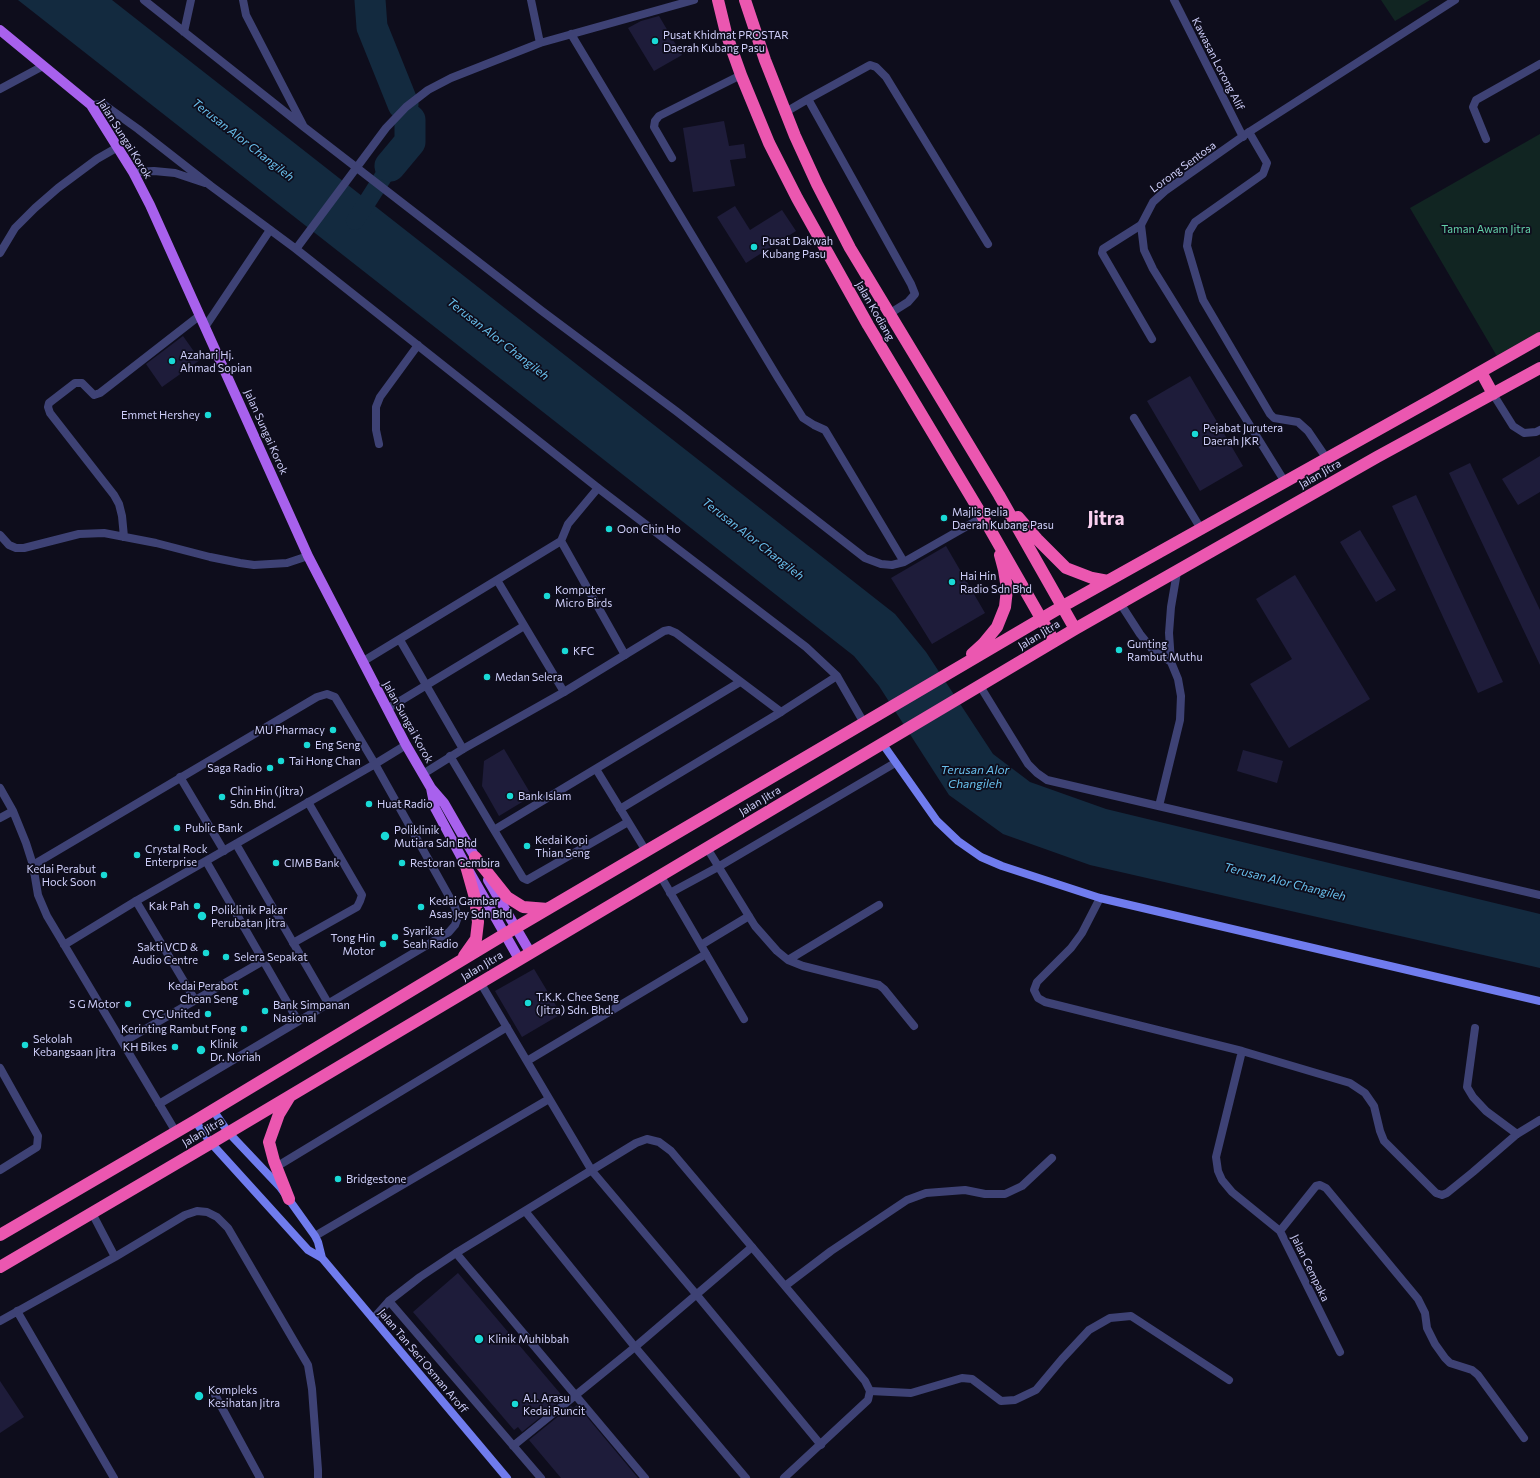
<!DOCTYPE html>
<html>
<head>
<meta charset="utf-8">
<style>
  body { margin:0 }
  canvas { display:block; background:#0e0d1c }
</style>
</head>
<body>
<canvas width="1540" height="1478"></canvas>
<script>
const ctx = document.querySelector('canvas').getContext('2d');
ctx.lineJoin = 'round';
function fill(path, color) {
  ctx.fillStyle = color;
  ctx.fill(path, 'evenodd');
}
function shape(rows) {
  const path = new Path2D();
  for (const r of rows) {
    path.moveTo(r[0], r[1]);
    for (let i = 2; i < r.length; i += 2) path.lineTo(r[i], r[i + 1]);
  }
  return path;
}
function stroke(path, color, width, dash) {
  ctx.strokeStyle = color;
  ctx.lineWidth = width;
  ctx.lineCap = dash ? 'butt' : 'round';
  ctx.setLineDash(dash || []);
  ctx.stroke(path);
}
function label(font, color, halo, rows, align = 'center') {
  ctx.font = font + ' Commissioner,sans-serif';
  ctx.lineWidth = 3.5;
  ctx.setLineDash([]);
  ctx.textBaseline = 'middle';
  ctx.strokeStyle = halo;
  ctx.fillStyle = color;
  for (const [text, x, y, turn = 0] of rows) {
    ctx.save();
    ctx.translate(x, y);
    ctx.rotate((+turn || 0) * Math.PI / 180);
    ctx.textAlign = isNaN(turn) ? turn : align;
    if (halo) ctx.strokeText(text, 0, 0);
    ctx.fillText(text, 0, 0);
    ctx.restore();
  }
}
const green = shape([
  [1381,0,1430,0,1395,21],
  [1540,134,1540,334,1498,358,1410,208]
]);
const water = shape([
  [18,0,112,0,895,614,926,652,993,754,1030,782,1106,809,1540,914,1540,968,1090,865,1003,834,949,795,879,686,854,656]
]);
const canal = shape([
  [355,221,390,166]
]);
const river = shape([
  [370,0,372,27,403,104],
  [390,166,410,142,410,120]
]);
const building = shape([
  [659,16,682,55,654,71,628,28,641,21],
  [724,121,729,146,744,144,746,158,730,160,735,186,693,192,683,128],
  [735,206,750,230,782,210,796,231,746,263,717,217],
  [183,336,200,360,162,387,146,364],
  [1190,376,1243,466,1200,491,1147,401],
  [1540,456,1540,492,1518,505,1502,479],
  [1470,463,1540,610,1540,665,1449,473],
  [1416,495,1503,682,1478,693,1392,506],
  [1360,530,1396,590,1376,602,1340,542],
  [946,546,985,613,932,644,891,578],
  [1295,575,1370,699,1289,748,1250,684,1292,659,1256,599],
  [504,749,532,796,499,816,482,786,484,761],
  [1243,750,1283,761,1277,783,1237,771],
  [534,969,561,1014,522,1037,495,991],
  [458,1273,564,1398,522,1432,518,1427,514,1430,413,1312],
  [0,1381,24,1417,0,1433],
  [577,1405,638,1478,561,1478,529,1440,571,1406,573,1408]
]);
const lane = shape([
  [784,113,808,99],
  [1249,132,1267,163,1263,174,1195,222,1189,232,1187,246,1203,300,1270,414,1274,418,1298,422,1308,431,1327,459],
  [672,158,654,127,655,121,659,116,741,75],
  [1141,225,1103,249,1102,253,1152,339],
  [889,314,908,302,915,294,911,284,808,99,870,65,876,67,886,77,988,244],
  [205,327,270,230],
  [1493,394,1513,426,1524,433,1536,432,1540,430],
  [1134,418,1201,529],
  [561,541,625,655],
  [497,580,564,692],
  [400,640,463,749],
  [362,662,561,541,568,524,598,488],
  [387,709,524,626],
  [450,756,494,830],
  [596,769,646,851],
  [180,777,224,851],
  [620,809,781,712],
  [628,822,527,880,523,878,494,830,740,682],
  [33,865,317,697,327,694,335,697,375,764],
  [136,901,195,1000],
  [293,943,357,907,360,901,362,895,308,802],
  [480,982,592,1171,696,1294,821,1445],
  [123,1042,263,961],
  [527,1061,706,954],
  [0,1068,38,1136,37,1147,0,1170],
  [276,1167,507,1027],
  [92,1213,115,1257],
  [315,1236,549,1099],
  [456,1253,645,1478],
  [389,1301,541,1478],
  [17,1311,114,1478],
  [0,1321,115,1257,185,1215,197,1211,207,1212,217,1217,228,1228,308,1365,312,1389,318,1470,318,1478],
  [870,1391,911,1393,962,1378,972,1379,1001,1401,1015,1400,1036,1390,1062,1359,1089,1330,1110,1318,1131,1316,1229,1380],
  [215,1395,260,1478],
  [513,1446,635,1347,752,1247]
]);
const street = shape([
  [144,0,304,127,542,311,676,411,865,558,881,564,892,565,904,562,983,517],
  [243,0,246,15,303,125],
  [531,0,540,43],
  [1174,0,1243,137],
  [184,32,191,0],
  [571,34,778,378,803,418,814,425,825,430,904,562],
  [0,89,43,66],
  [91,105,103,104,138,129,211,186,296,249,598,488,806,647,837,676,864,723],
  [1486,139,1473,107,1476,100,1540,64],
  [133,172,154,171,175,173,205,183],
  [296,249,386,128,406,107,428,90,451,78,540,43,694,0],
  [0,253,15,228,35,208,58,188,97,159,118,147],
  [379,444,376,430,376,407,380,397,418,345],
  [1285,482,1153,269,1144,250,1141,225,1153,202,1165,191,1249,132,1455,0],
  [0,535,9,545,16,548,24,548,79,534,104,533,156,543,210,557,240,563,254,565,287,563,308,556],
  [124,537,122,516,119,504,114,495,50,413,48,407,49,403,75,383,82,383,94,395,100,393,199,316],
  [1120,603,1140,634,1152,649,1171,662],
  [980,686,1028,764,1037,773,1047,780,1540,895],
  [423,774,463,749,564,692,664,631,669,630,676,633,781,712,837,676],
  [0,788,13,811,26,843,33,865,38,895,47,916,176,1132],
  [1159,806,1180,720,1181,696,1178,679,1171,662,1169,633,1171,607,1177,572],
  [0,818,13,811],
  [236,844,328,1003],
  [707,848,755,926,777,951,788,960,803,966,879,985,884,989,914,1026],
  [206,861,298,1021],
  [660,875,744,1019],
  [670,893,718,867,895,763],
  [1100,898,1082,933,1071,948,1037,982,1034,990,1038,998,1045,1002,1242,1051,1350,1083,1365,1093,1374,1106,1380,1131,1384,1141,1436,1193,1442,1195,1447,1193,1473,1172,1517,1134,1540,1120],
  [64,945,136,901,375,764,406,745],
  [701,945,749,916],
  [788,960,879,905],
  [1475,1028,1467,1087,1473,1097,1486,1111,1517,1134],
  [1242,1051,1216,1157,1218,1171,1222,1180,1232,1192,1280,1231,1340,1352],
  [159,1104,449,932,455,925,458,917,455,907,375,764],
  [525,1211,635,1347,746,1478],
  [1280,1231,1316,1186,1320,1185,1326,1188,1418,1299,1425,1313,1427,1328,1435,1344,1445,1358,1450,1363,1472,1370,1478,1375,1524,1438],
  [785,1286,831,1251,907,1200,926,1193,965,1190,985,1194,1005,1194,1022,1186,1052,1158],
  [373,1319,389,1301,420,1277,456,1253,636,1143,647,1139,659,1142,671,1151,865,1381,870,1391,868,1400,784,1478]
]);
const secondary = shape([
  [882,743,937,821,958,841,981,857,1002,866,1100,898,1540,1001],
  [213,1110,228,1132,280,1187,315,1236,318,1242,322,1258],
  [195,1121,211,1143,308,1250,322,1258,507,1478]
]);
const primary = shape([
  [0,30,91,105,133,172,150,205,308,556,406,745,431,788,444,803,479,864],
  [431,788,435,808,466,866,519,959],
  [488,880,530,952]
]);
const highway = shape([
  [718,0,726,33,741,75,769,143,797,198,868,325,983,517,1054,641],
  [745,0,765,60,795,136,817,184,850,248,999,495,1075,629],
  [1481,372,1493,394],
  [1018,517,1037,539,1066,568,1092,578,1108,581],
  [972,654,983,644,997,627,1005,607,1007,589,1004,570,1000,555],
  [475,857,507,897,523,907,548,909],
  [464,956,476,939,478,922,475,898,466,866],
  [289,1199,274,1161,269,1142,279,1114,290,1096],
  [0,1235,195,1121,505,934,1063,606,1433,399,1540,338],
  [0,1267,211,1143,1075,629,1377,457,1540,368]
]);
const markers = [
  [655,41,4,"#19dad6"],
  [754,247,4,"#19dad6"],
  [172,361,4,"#19dad6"],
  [208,415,4,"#19dad6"],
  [1195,434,4,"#19dad6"],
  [944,518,4,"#19dad6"],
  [609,529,4,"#19dad6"],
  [952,582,4,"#19dad6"],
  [547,596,4,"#19dad6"],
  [1119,650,4,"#19dad6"],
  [565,651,4,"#19dad6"],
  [487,677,4,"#19dad6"],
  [333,730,4,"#19dad6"],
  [307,745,4,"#19dad6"],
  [281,761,4,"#19dad6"],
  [270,768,4,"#19dad6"],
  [510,796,4,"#19dad6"],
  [222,797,4,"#19dad6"],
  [369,804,4,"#19dad6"],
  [177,828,4,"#19dad6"],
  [385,836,5,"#19dad6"],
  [527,846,4,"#19dad6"],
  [137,855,4,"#19dad6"],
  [276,863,4,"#19dad6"],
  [402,863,4,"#19dad6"],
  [104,875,4,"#19dad6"],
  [197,906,4,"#19dad6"],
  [421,907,4,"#19dad6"],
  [202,916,5,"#19dad6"],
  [395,937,4,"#19dad6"],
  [383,944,4,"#19dad6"],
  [206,953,4,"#19dad6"],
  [226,957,4,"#19dad6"],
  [246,992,4,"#19dad6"],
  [528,1003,4,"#19dad6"],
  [128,1004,4,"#19dad6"],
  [265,1011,4,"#19dad6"],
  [208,1014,4,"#19dad6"],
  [244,1029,4,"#19dad6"],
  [25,1045,4,"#19dad6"],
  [175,1047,4,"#19dad6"],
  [201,1050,5,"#19dad6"],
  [338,1179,4,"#19dad6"],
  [479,1339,5,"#19dad6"],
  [199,1396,5,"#19dad6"],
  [515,1404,4,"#19dad6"]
];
const poiNames = [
  ["Pusat Khidmat PROSTAR",663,35],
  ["Daerah Kubang Pasu",663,48],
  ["Pusat Dakwah",762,241],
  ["Kubang Pasu",762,254],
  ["Azahari Hj.",180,355],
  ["Ahmad Sopian",180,368],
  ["Emmet Hershey",200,415,"right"],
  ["Pejabat Jurutera",1203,428],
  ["Daerah JKR",1203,441],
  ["Majlis Belia",952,512],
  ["Daerah Kubang Pasu",952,525],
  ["Oon Chin Ho",617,529],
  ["Hai Hin",960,576],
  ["Radio Sdn Bhd",960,589],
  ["Komputer",555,590],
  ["Micro Birds",555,603],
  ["Gunting",1127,644],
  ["Rambut Muthu",1127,657],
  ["KFC",573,651],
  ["Medan Selera",495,677],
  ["MU Pharmacy",325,730,"right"],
  ["Eng Seng",315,745],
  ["Tai Hong Chan",289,761],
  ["Saga Radio",262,768,"right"],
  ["Chin Hin (Jitra)",230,791],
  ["Sdn. Bhd.",230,804],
  ["Bank Islam",518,796],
  ["Huat Radio",377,804],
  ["Public Bank",185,828],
  ["Poliklinik",394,830],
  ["Mutiara Sdn Bhd",394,843],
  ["Kedai Kopi",535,840],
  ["Thian Seng",535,853],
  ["Crystal Rock",145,849],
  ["Enterprise",145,862],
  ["CIMB Bank",284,863],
  ["Restoran Gembira",410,863],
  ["Kedai Perabut",96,869,"right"],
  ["Hock Soon",96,882,"right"],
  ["Kedai Gambar",429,901],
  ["Asas Jey Sdn Bhd",429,914],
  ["Kak Pah",189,906,"right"],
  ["Poliklinik Pakar",211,910],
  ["Perubatan Jitra",211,923],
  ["Syarikat",403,931],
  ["Seah Radio",403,944],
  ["Tong Hin",375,938,"right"],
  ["Motor",375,951,"right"],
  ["Sakti VCD &",198,947,"right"],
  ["Audio Centre",198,960,"right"],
  ["Selera Sepakat",234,957],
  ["Kedai Perabot",238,986,"right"],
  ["Chean Seng",238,999,"right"],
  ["T.K.K. Chee Seng",536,997],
  ["(Jitra) Sdn. Bhd.",536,1010],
  ["S G Motor",120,1004,"right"],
  ["Bank Simpanan",273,1005],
  ["Nasional",273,1018],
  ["CYC United",200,1014,"right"],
  ["Kerinting Rambut Fong",236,1029,"right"],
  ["Sekolah",33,1039],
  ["Kebangsaan Jitra",33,1052],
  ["Klinik",210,1044],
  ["Dr. Noriah",210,1057],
  ["KH Bikes",167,1047,"right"],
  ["Bridgestone",346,1179],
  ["Klinik Muhibbah",488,1339],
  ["Kompleks",208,1390],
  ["Kesihatan Jitra",208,1403],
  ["A.I. Arasu",523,1398],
  ["Kedai Runcit",523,1411]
];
const streetNames = [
  ["Kawasan Lorong Alif",1218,64,63],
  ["Jalan Sungai Korok",125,139,58],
  ["Lorong Sentosa",1183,167,-36],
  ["Jalan Kodiang",875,311,60],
  ["Jalan Sungai Korok",266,432,66],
  ["Jalan Jitra",1320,474,-30],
  ["Jalan Jitra",1039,635,-31],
  ["Jalan Sungai Korok",408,722,61],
  ["Jalan Jitra",760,801,-31],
  ["Jalan Jitra",482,966,-31],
  ["Jalan Jitra",203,1132,-31],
  ["Jalan Cempaka",1310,1268,64],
  ["Jalan Tan Seri Osman Aroff",423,1361,50]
];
const parkNames = [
  ["Taman Awam Jitra",1486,229]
];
const waterNames = [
  ["Terusan Alor Changileh",243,140,38],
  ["Terusan Alor Changileh",498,339,38],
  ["Terusan Alor Changileh",753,539,38],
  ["Terusan Alor",975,770],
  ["Changileh",975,784],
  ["Terusan Alor Changileh",1285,882,14]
];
const townNames = [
  ["Jitra",1106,519]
];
fill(green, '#112522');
fill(water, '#132a3f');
stroke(canal, '#132a3f', 18);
stroke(river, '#132a3f', 31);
fill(building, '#1e1c3a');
stroke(lane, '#3e4275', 8);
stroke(street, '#3e4275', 8);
stroke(secondary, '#707cee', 8);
stroke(primary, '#a861ed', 10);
stroke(highway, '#eb57b0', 12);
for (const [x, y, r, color] of markers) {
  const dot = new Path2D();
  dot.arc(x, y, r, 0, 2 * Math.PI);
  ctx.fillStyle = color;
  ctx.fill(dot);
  stroke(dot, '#0e0d1c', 1.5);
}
label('11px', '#cecef9', '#0e0d1c', poiNames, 'left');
label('11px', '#cecef9', '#0e0d1c', streetNames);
label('11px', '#63d0a8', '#0e0d1c', parkNames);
label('italic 12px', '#68c0ed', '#0e0d1c', waterNames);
label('bold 19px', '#fad0ef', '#0e0d1c', townNames);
</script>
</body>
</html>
